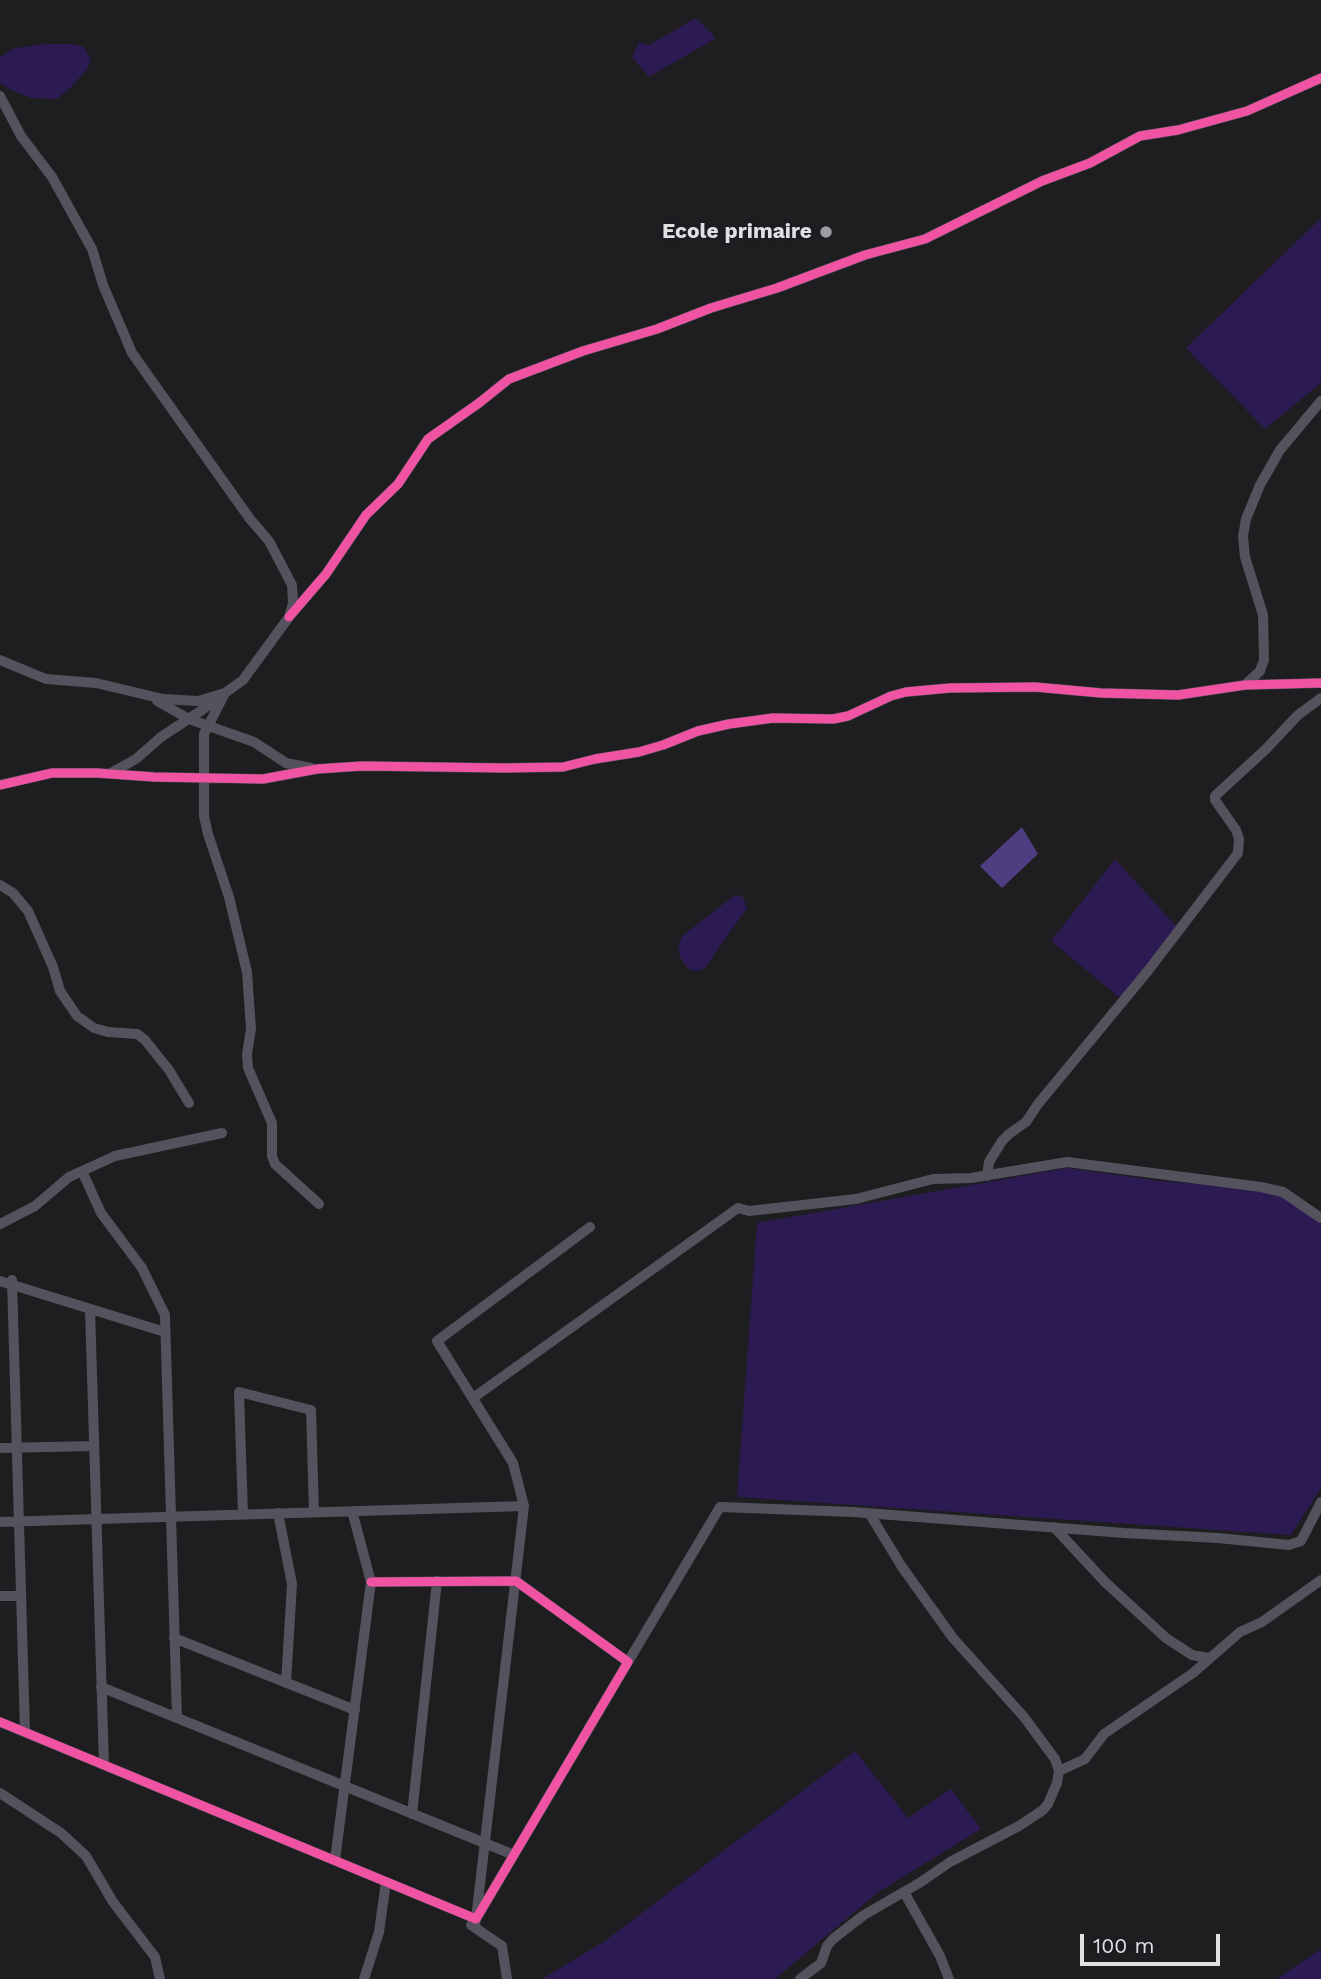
<!DOCTYPE html>
<html>
<head>
<meta charset="utf-8">
<style>
  body { margin:0 }
  #map { position:relative; width:1321px; height:1979px; overflow:hidden; background:#1e1d1f; font-family:"Work Sans",sans-serif }
  canvas { display:block }
  .scale { position:absolute; left:1080px; top:1934px; width:140px; height:32px; box-sizing:border-box; border:4px solid #e1e1e3; border-top:0; padding-left:9px; font-size:21px; line-height:24px; white-space:nowrap; color:#e1e1e3; -webkit-text-stroke:5px #1d1c20; paint-order:stroke }
</style>
</head>
<body>
<div id="map">
<canvas width="1321" height="1979"></canvas>
<div class="scale">100 m</div>
</div>
<script>
const ctx = document.querySelector('canvas').getContext('2d');
ctx.lineJoin = 'round';
function fill(path, color) {
  ctx.fillStyle = color;
  ctx.fill(path, 'evenodd');
}
function shape(rows) {
  const path = new Path2D();
  for (const r of rows) {
    path.moveTo(r[0], r[1]);
    for (let i = 2; i < r.length; i += 2) path.lineTo(r[i], r[i + 1]);
  }
  return path;
}
function stroke(path, color, width, dash) {
  ctx.strokeStyle = color;
  ctx.lineWidth = width;
  ctx.lineCap = dash ? 'butt' : 'round';
  ctx.setLineDash(dash || []);
  ctx.stroke(path);
}
function label(font, color, halo, rows, align = 'center') {
  ctx.font = font + ' "Work Sans",sans-serif';
  ctx.lineWidth = 7;
  ctx.setLineDash([]);
  ctx.textBaseline = 'middle';
  ctx.strokeStyle = halo;
  ctx.fillStyle = color;
  for (const [text, x, y, turn = 0] of rows) {
    ctx.save();
    ctx.translate(x, y);
    ctx.rotate((+turn || 0) * Math.PI / 180);
    ctx.textAlign = isNaN(turn) ? turn : align;
    if (halo) ctx.strokeText(text, 0, 0);
    ctx.fillText(text, 0, 0);
    ctx.restore();
  }
}
const green = shape([
  [696,18,716,38,649,77,632,57,639,42,649,45],
  [46,44,72,44,84,47,91,59,87,69,71,87,57,99,31,98,13,91,0,83,0,57,14,48],
  [1321,218,1321,383,1265,429,1186,348],
  [1115,859,1177,927,1120,998,1051,941],
  [735,895,743,897,747,908,704,969,696,971,688,969,680,957,678,946,682,936],
  [1067,1168,1161,1181,1255,1189,1284,1196,1317,1219,1321,1225,1321,1488,1291,1535,737,1497,757,1223],
  [855,1751,908,1818,951,1789,981,1829,877,1893,775,1979,542,1979,605,1941],
  [1321,1949,1321,1979,1277,1979]
]);
const water = shape([
  [1022,827,1038,854,1002,888,980,866]
]);
const minor = shape([
  [0,96,21,136,52,177,92,249,103,285,132,353,250,519,269,541,292,585,293,603,289,617,243,680,225,693,198,701,163,699,96,683,46,679,0,660],
  [289,617,326,574,366,515,398,484,428,439,479,403,509,379,583,351,657,329,711,308,777,288,865,255,925,239,1042,181,1090,163,1140,136,1178,130,1247,111,1321,78],
  [1245,685,1260,671,1264,660,1263,615,1245,557,1243,536,1246,519,1260,485,1280,450,1321,401],
  [157,701,189,719,254,742,286,763,311,768],
  [109,774,136,759,161,737,202,710,225,693,204,734,204,816,208,834,229,897,247,972,251,1029,247,1054,248,1068,272,1123,272,1156,275,1164,319,1204],
  [0,785,52,773,97,773,154,777,263,779,317,769,362,766,505,768,563,767,595,759,639,752,663,745,698,731,729,724,773,718,833,719,848,716,891,696,906,692,950,688,1035,687,1101,693,1178,695,1245,685,1321,683],
  [0,885,13,893,28,911,53,967,60,991,77,1016,94,1028,108,1032,137,1034,145,1040,169,1070,189,1103],
  [82,1171,101,1213,142,1268,165,1315,177,1718],
  [987,1176,989,1162,1002,1141,1009,1134,1026,1122,1038,1104,1147,972,1238,853,1239,839,1236,830,1215,800,1215,796,1266,749,1298,715,1321,698],
  [0,1224,35,1206,69,1177,115,1156,222,1133],
  [12,1280,25,1732],
  [0,1281,165,1332],
  [90,1309,104,1765],
  [473,1398,738,1208,749,1211,856,1199,933,1179,971,1178,1067,1162,1261,1187,1283,1192,1321,1218],
  [0,1448,94,1446],
  [278,1513,292,1584,286,1683],
  [243,1514,239,1392,311,1410,314,1512],
  [0,1522,524,1506],
  [1054,1527,1105,1582,1166,1638,1192,1655,1208,1658],
  [0,1596,21,1596],
  [174,1638,355,1710],
  [628,1662,720,1507,853,1512,1124,1533,1218,1538,1289,1545,1301,1541,1321,1502],
  [101,1687,514,1855],
  [0,1722,476,1919,628,1662,516,1581,371,1582],
  [1059,1771,1085,1759,1104,1734,1193,1673,1240,1632,1262,1622,1321,1580],
  [0,1793,61,1833,86,1856,113,1902,155,1957,160,1979],
  [412,1814,437,1581],
  [335,1860,371,1582,352,1511],
  [904,1892,940,1956,949,1979],
  [471,1925,502,1946,507,1979],
  [475,1927,524,1506,513,1463,437,1341,590,1227],
  [364,1979,379,1932,386,1882],
  [800,1979,821,1963,827,1946,833,1939,864,1915,921,1882,950,1862,1019,1826,1043,1810,1048,1804,1057,1783,1059,1771,1055,1759,1024,1717,953,1638,902,1567,869,1513]
]);
const cycleway = shape([
  [289,617,326,574,366,515,398,484,428,439,479,403,509,379,583,351,657,329,711,308,777,288,865,255,925,239,1042,181,1090,163,1140,136,1178,130,1247,111,1321,78],
  [0,785,52,773,97,773,154,777,263,779,317,769,362,766,505,768,563,767,595,759,639,752,663,745,698,731,729,724,773,718,833,719,848,716,891,696,906,692,950,688,1035,687,1101,693,1178,695,1245,685,1321,683],
  [0,1722,476,1919,628,1662,516,1581,371,1582]
]);
const markers = [
  [826,232,7,"#9d9c9e"]
];
const poiNames = [
  ["Ecole primaire",812,232]
];
fill(green, '#2b1b52');
fill(water, '#4e3e81');
stroke(minor, '#54525c', 10);
stroke(cycleway, '#f153a3', 9);
for (const [x, y, r, color] of markers) {
  const dot = new Path2D();
  dot.arc(x, y, r, 0, 2 * Math.PI);
  ctx.fillStyle = color;
  ctx.fill(dot);
  stroke(dot, '#1d1c20', 2.5);
}
label('bold 21px', '#e1e1e3', '#1d1c20', poiNames, 'right');
</script>
</body>
</html>
